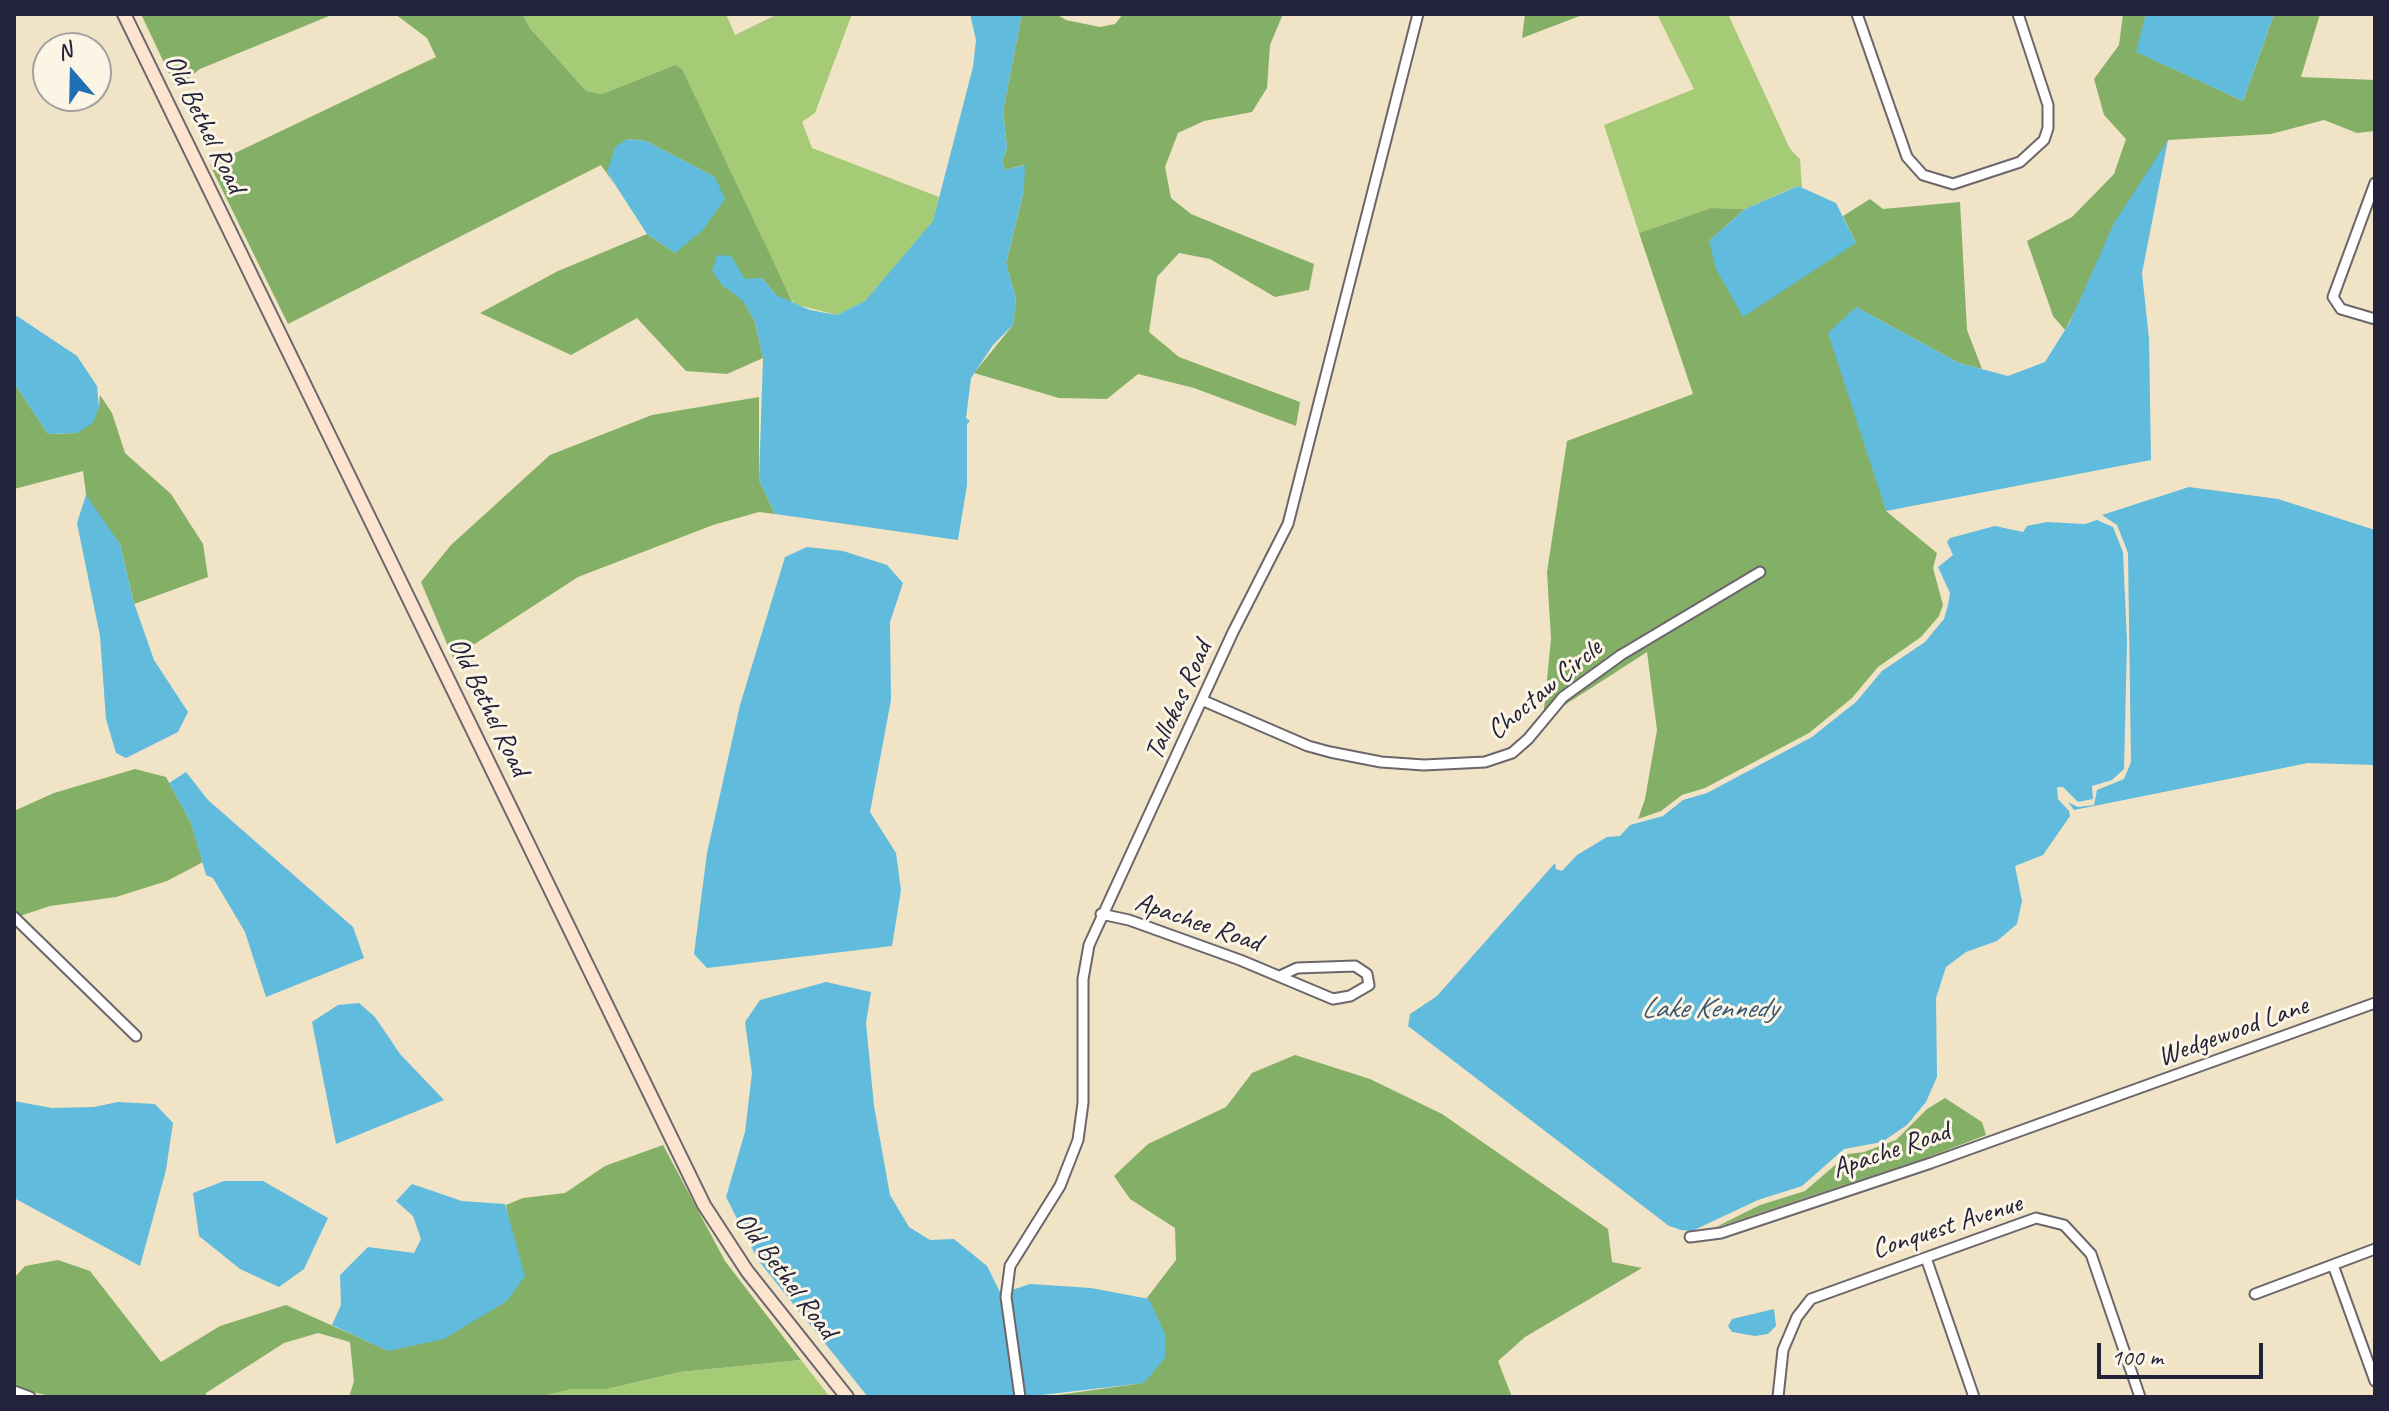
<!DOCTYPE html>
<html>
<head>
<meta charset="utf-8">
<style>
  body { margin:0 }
  #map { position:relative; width:2389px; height:1411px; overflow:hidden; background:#f1e3c5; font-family:Caveat,sans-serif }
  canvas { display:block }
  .frame { position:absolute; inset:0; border:16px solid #22223b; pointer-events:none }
  .north { position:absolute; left:32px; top:32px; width:80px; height:80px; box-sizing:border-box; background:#fcf5e5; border:2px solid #a5a1a1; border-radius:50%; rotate:340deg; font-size:22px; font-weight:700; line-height:32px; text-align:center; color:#22223b }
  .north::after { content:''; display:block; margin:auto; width:28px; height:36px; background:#1f6fb2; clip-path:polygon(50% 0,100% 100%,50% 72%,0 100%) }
  .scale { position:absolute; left:2097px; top:1343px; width:166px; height:36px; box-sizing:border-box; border:4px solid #22223b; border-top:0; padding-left:10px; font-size:24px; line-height:28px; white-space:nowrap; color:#22223b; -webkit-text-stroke:6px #fcf5e5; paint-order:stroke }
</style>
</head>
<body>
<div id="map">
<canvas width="2389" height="1411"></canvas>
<div class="frame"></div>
<div class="north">N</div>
<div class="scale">100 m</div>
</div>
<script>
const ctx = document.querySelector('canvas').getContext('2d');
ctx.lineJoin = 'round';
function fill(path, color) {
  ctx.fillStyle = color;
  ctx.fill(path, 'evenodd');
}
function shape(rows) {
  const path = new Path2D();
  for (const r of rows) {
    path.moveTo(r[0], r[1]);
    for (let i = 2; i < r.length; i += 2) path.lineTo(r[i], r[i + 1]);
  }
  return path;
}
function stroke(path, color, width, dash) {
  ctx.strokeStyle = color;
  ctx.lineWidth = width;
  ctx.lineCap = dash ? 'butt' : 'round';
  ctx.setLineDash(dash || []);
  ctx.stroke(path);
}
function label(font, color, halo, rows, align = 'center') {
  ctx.font = font + ' Caveat,sans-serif';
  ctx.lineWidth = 6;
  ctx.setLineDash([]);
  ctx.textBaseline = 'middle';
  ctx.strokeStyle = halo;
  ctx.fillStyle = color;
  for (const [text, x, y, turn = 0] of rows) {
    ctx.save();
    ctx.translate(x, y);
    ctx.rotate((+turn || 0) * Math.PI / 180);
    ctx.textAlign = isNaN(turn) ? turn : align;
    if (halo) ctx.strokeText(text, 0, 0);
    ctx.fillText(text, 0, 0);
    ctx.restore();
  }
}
const green = shape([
  [522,14,726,14,735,35,778,14,852,14,815,113,802,122,812,148,939,197,933,222,865,301,837,315,794,304,675,65,602,94,586,91,530,28],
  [1657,14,1728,14,1790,149,1800,159,1802,188,1797,186,1745,209,1711,208,1639,233,1604,125,1694,89],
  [801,1360,830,1397,540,1397,572,1389,607,1389,680,1372]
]);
const forest = shape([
  [141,14,334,14,200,69,176,88],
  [395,14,522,14,530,28,586,91,602,94,675,65,682,69,792,301,790,304,776,295,762,278,722,285,743,300,755,322,763,358,727,374,686,371,637,318,571,355,480,313,558,271,647,234,675,253,715,177,646,141,627,139,607,172,614,184,601,165,288,324,210,165,436,57,427,38],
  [1022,14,1056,14,1066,20,1100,27,1115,24,1123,14,1283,14,1270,45,1267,88,1252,112,1204,121,1178,133,1165,167,1171,198,1191,214,1314,264,1309,290,1275,297,1210,259,1179,253,1157,277,1149,332,1179,357,1300,402,1296,426,1194,388,1138,374,1107,399,1059,398,974,373,1013,325,1016,299,1006,263,1024,190,1024,165,1005,170,1002,162,1007,148,1003,111],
  [1525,14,1585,14,1522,38],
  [2123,14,2146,14,2137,52,2243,101,2274,14,2320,14,2301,77,2375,80,2375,131,2357,133,2324,120,2271,134,2168,140,2065,330,2053,316,2027,241,2072,217,2114,174,2126,139,2104,115,2094,79,2119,45],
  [1870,199,1883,209,1960,202,1967,330,1982,369,1959,363,1856,307,1886,511,1937,553,1933,568,1943,605,1939,616,1921,637,1878,667,1852,698,1809,733,1705,788,1682,795,1661,811,1638,819,1645,799,1657,730,1647,652,1543,719,1551,639,1547,572,1567,441,1693,394,1639,233,1711,208,1745,209,1709,241,1856,243,1843,216],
  [14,383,48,434,77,433,99,407,100,395,112,413,125,453,171,494,203,544,208,577,134,604,120,544,87,501,83,471,14,489],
  [759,397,759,480,775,514,759,512,713,525,578,577,453,658,421,582,451,545,550,455,652,415],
  [135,769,166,777,191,823,203,862,167,881,116,897,50,906,14,918,14,811,54,793],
  [1295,1055,1370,1079,1442,1114,1608,1229,1612,1262,1642,1268,1525,1337,1498,1361,1512,1397,1044,1397,1143,1383,1149,1300,1146,1299,1176,1260,1175,1228,1130,1199,1114,1176,1148,1144,1226,1107,1252,1073],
  [1945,1098,1982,1122,1986,1135,1929,1157,1714,1228,1760,1205,1805,1191,1848,1154,1864,1152,1896,1140,1927,1109],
  [663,1145,725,1261,801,1360,680,1372,607,1389,572,1389,540,1397,349,1397,354,1381,350,1342,318,1333,284,1343,206,1393,206,1397,54,1397,24,1390,14,1384,14,1278,25,1266,58,1260,90,1271,161,1362,220,1326,286,1305,389,1351,511,1232,506,1205,523,1198,565,1193,605,1166]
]);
const water = shape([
  [970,14,1022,14,1003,111,1007,148,1002,162,1005,170,1025,165,1024,190,1006,263,1016,299,1013,325,993,345,971,378,966,418,970,421,967,424,967,485,958,540,775,514,759,480,763,358,755,322,743,301,722,285,712,271,717,255,731,256,745,279,762,278,776,295,810,310,837,315,865,301,933,221,973,67,976,40],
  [2146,14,2274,14,2243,101,2136,52],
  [627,139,646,141,715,177,725,199,702,231,675,253,647,234,607,172,615,147],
  [2168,140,2142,273,2149,339,2151,460,1886,511,1828,333,1856,307,1959,363,2008,376,2045,362,2070,322,2114,223],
  [1798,186,1836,203,1856,243,1743,317,1716,269,1709,241,1745,209],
  [14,314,77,356,97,386,99,407,93,423,77,433,48,434,14,383],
  [2189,487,2278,499,2375,530,2375,765,2308,763,2074,810,2068,802,2078,807,2094,805,2097,790,2124,779,2131,762,2128,553,2117,525,2102,515],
  [86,495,120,544,133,600,154,660,188,712,178,732,126,758,116,753,106,719,100,636,77,523],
  [2097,520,2113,527,2123,552,2127,642,2124,769,2112,780,2092,786,2093,799,2078,802,2063,787,2057,787,2058,799,2069,811,2070,816,2043,855,2015,866,2022,901,2017,924,1997,941,1966,952,1946,967,1936,998,1937,1077,1926,1102,1907,1125,1882,1142,1844,1149,1802,1186,1758,1200,1692,1231,1681,1230,1669,1226,1408,1026,1410,1014,1437,996,1555,863,1556,869,1562,871,1577,855,1607,837,1620,836,1630,825,1663,816,1683,800,1707,793,1812,737,1856,702,1882,671,1925,642,1944,619,1948,605,1950,593,1938,567,1953,555,1947,542,1950,538,1995,526,2023,532,2027,526,2047,522,2085,524],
  [807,547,843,551,887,565,903,583,890,622,891,700,870,812,896,853,901,890,892,946,707,968,694,954,707,853,740,705,785,557],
  [186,772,208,800,353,927,364,958,266,997,245,932,213,878,206,875,191,823,169,783],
  [826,982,871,992,866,1023,874,1106,890,1195,909,1227,930,1240,954,1239,987,1266,1001,1294,1014,1397,868,1397,758,1260,726,1197,745,1132,752,1073,745,1022,760,1000],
  [359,1003,375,1017,400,1054,444,1100,336,1144,312,1022,338,1005],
  [14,1101,52,1108,94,1107,118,1102,155,1104,173,1123,166,1170,140,1266,14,1198],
  [224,1181,263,1181,328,1218,304,1269,279,1287,240,1269,199,1236,193,1193],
  [412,1184,462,1201,505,1204,525,1276,507,1301,444,1339,388,1351,332,1325,341,1305,340,1275,368,1247,414,1253,421,1239,413,1216,396,1201],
  [1030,1284,1091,1288,1149,1299,1165,1334,1165,1358,1144,1383,1025,1397,1012,1297,1012,1290],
  [1774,1309,1776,1326,1768,1334,1755,1336,1732,1332,1728,1326,1732,1319]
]);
const street = shape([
  [1857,14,1907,157,1923,175,1953,184,2020,162,2044,140,2048,128,2048,105,2018,14],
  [2375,183,2333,297,2341,309,2375,319],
  [1204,701,1308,746,1330,752,1381,762,1424,765,1485,762,1512,753,1528,739,1563,697,1621,655,1760,572],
  [1101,914,1129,920,1240,960,1333,999,1350,996,1369,985,1367,974,1355,966,1297,968,1280,976],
  [14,917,136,1036],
  [1690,1237,1721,1233,1931,1163,2375,1003],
  [1926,1258,1974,1397],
  [2333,1265,2375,1381],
  [2255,1294,2375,1249],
  [14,1391,30,1397],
  [1020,1397,1006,1297,1010,1266,1060,1186,1078,1140,1083,1103,1083,979,1089,945,1233,632,1288,524,1418,14],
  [1778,1397,1783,1350,1797,1317,1811,1299,2036,1218,2064,1225,2091,1254,2140,1397]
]);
const secondary = shape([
  [124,14,704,1205,747,1271,847,1397]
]);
const streetNames = [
  ["Old Bethel Road",204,124,64],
  ["Choctaw Circle",1545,690,-40],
  ["Tallokas Road",1179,701,-66],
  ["Old Bethel Road",488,707,64],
  ["Apachee Road",1198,923,19],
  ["Wedgewood Lane",2233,1032,-20],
  ["Apache Road",1891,1151,-19],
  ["Conquest Avenue",1947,1227,-18],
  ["Old Bethel Road",785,1276,53]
];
const waterNames = [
  ["Lake Kennedy",1709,1009]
];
fill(green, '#a6cb76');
fill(forest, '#84af67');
fill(water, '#60bbdd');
stroke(street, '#6a666b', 13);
stroke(secondary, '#6a666b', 16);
stroke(street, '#fff', 9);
stroke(secondary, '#fde4d1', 12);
label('28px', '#22223b', '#fcf5e5', streetNames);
label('italic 30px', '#385874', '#fcf5e5', waterNames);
</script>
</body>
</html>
